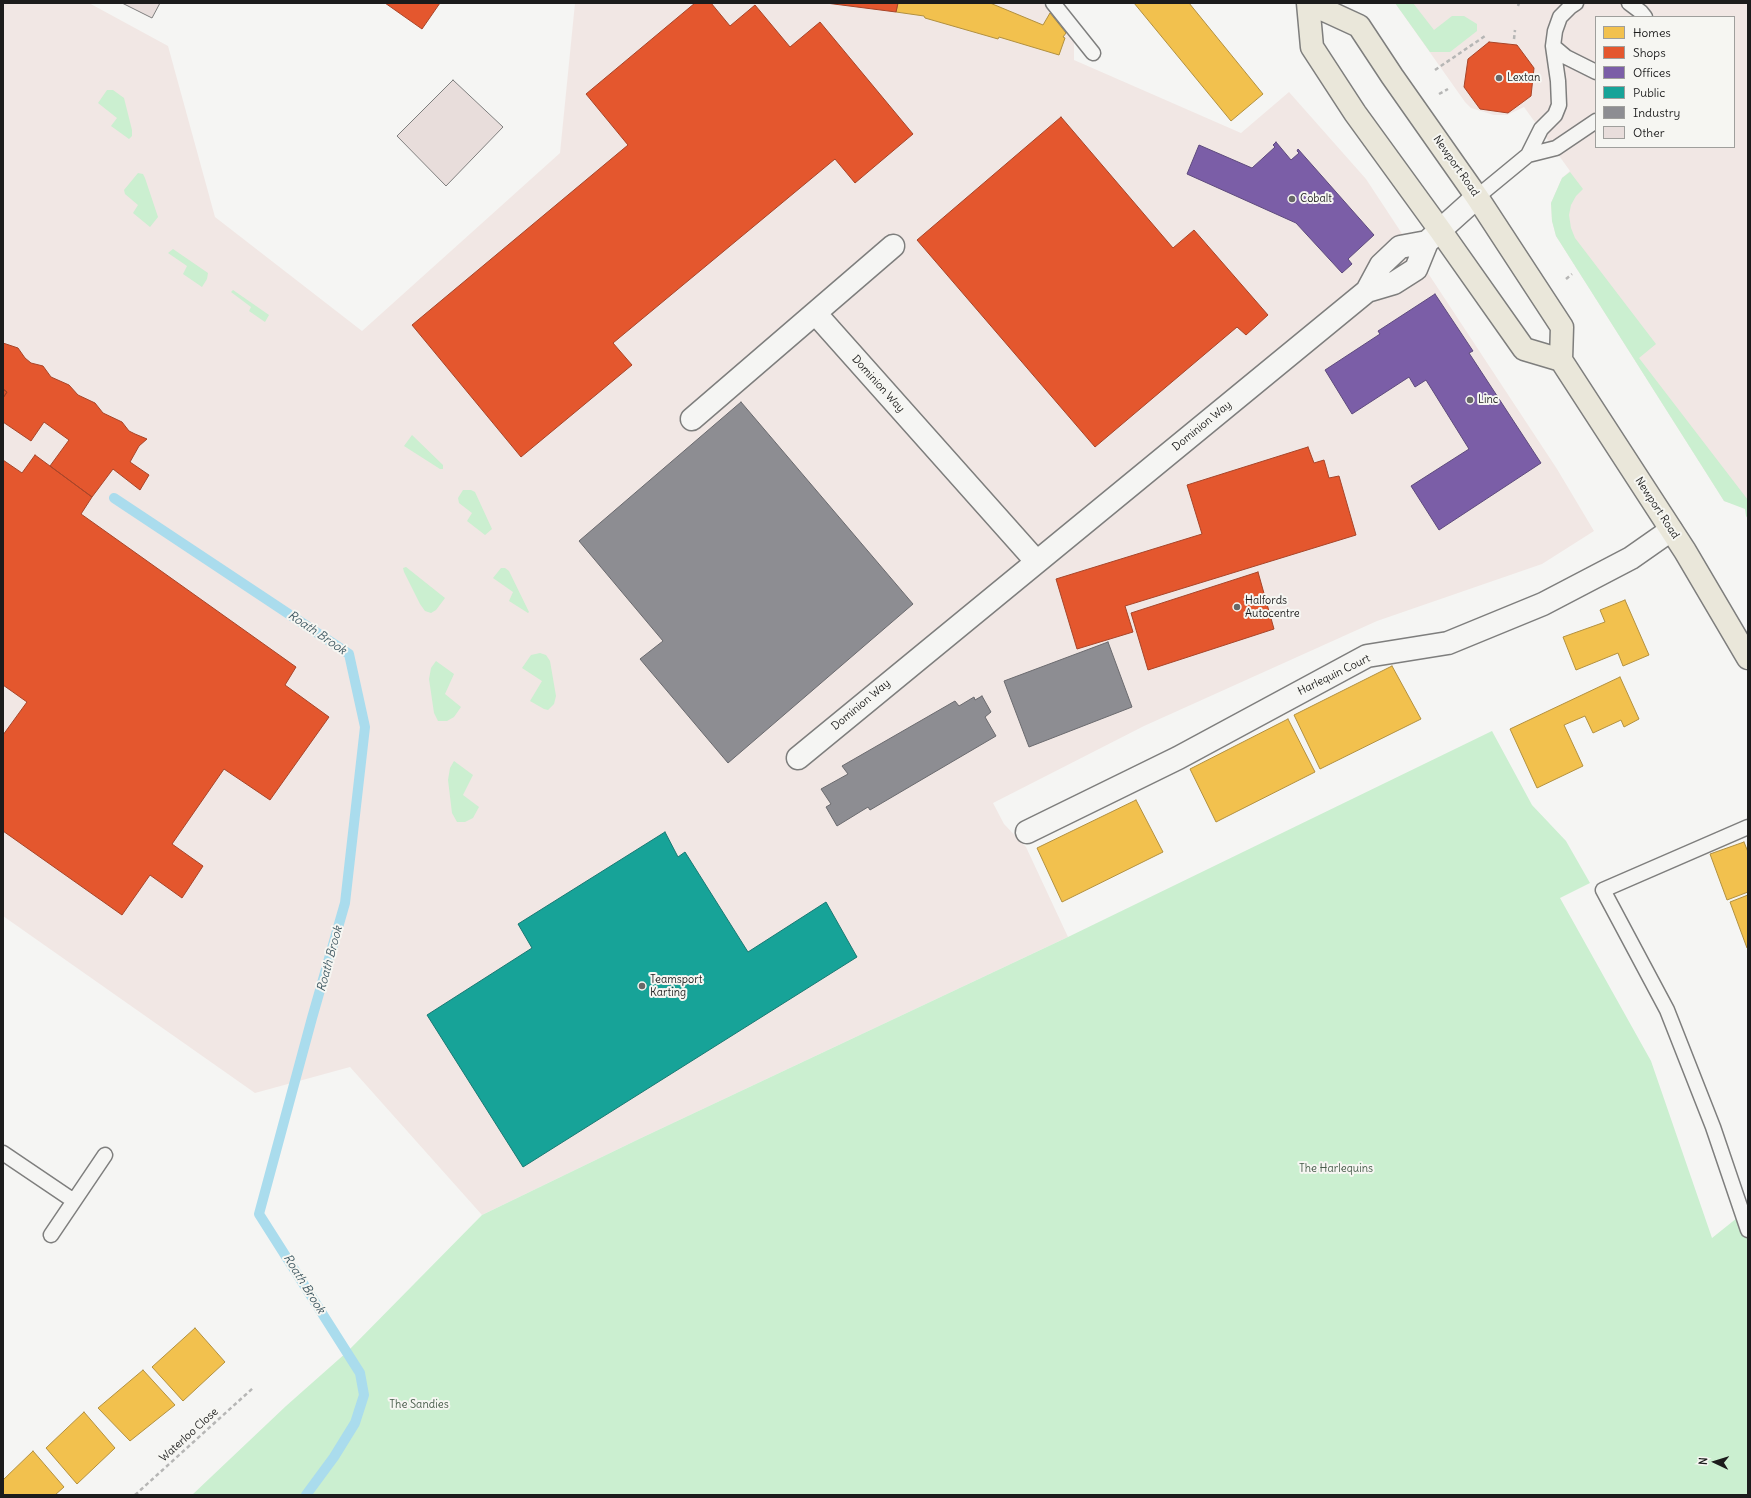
<!DOCTYPE html>
<html>
<head>
<meta charset="utf-8">
<style>
  body { margin:0 }
  #map { position:relative; width:1751px; height:1498px; overflow:hidden; background:#f5f5f3; font-family:Delius,sans-serif }
  canvas { display:block }
  .frame { position:absolute; inset:0; border:4px solid #1c1c1c; pointer-events:none }
  .legend { position:absolute; left:1595px; top:16px; width:140px; height:132px; box-sizing:border-box; background:#f6f6f2; border:1px solid #9f9f9c; margin:0; padding:5px 7px; list-style:none; font-size:12px; color:#1c1c1c }
  .legend li { display:flex; align-items:center; gap:8px; height:20px }
  .legend b { width:20px; border:1px solid #9f9f9c }
  .north { position:absolute; left:1695px; top:1442px; width:40px; height:40px; -webkit-text-stroke:3px #f6f6f2; paint-order:stroke; rotate:274deg; font-size:11px; font-weight:700; line-height:16px; text-align:center; color:#1c1c1c }
  .north::after { content:''; display:block; margin:auto; width:14px; height:18px; background:#1c1c1c; clip-path:polygon(50% 0,100% 100%,50% 72%,0 100%) }
</style>
</head>
<body>
<div id="map">
<canvas width="1751" height="1498"></canvas>
<div class="frame"></div>
<ul class="legend">
<li><b style="height:11px;background:#f2c14e"></b>Homes</li>
<li><b style="height:11px;background:#e4572e"></b>Shops</li>
<li><b style="height:11px;background:#7b5ea7"></b>Offices</li>
<li><b style="height:11px;background:#17a398"></b>Public</li>
<li><b style="height:11px;background:#8d8d92"></b>Industry</li>
<li><b style="height:11px;background:#e8dddb"></b>Other</li>
</ul>
<div class="north">N</div>
</div>
<script>
const ctx = document.querySelector('canvas').getContext('2d');
ctx.lineJoin = 'round';
function fill(path, color) {
  ctx.fillStyle = color;
  ctx.fill(path, 'evenodd');
}
function shape(rows) {
  const path = new Path2D();
  for (const r of rows) {
    path.moveTo(r[0], r[1]);
    for (let i = 2; i < r.length; i += 2) path.lineTo(r[i], r[i + 1]);
  }
  return path;
}
function stroke(path, color, width, dash) {
  ctx.strokeStyle = color;
  ctx.lineWidth = width;
  ctx.lineCap = dash ? 'butt' : 'round';
  ctx.setLineDash(dash || []);
  ctx.stroke(path);
}
function label(font, color, halo, rows, align = 'center') {
  ctx.font = font + ' Delius,sans-serif';
  ctx.lineWidth = 4;
  ctx.setLineDash([]);
  ctx.textBaseline = 'middle';
  ctx.strokeStyle = halo;
  ctx.fillStyle = color;
  for (const [text, x, y, turn = 0] of rows) {
    ctx.save();
    ctx.translate(x, y);
    ctx.rotate((+turn || 0) * Math.PI / 180);
    ctx.textAlign = isNaN(turn) ? turn : align;
    if (halo) ctx.strokeText(text, 0, 0);
    ctx.fillText(text, 0, 0);
    ctx.restore();
  }
}
const built = shape([
  [3,3,89,3,168,46,215,217,362,331,560,153,575,3,1043,3,1074,42,1074,60,1241,133,1289,92,1366,179,1557,469,1594,531,1542,564,1377,621,1144,726,993,803,1004,824,1026,847,1068,937,639,1139,482,1215,350,1067,255,1093,3,916],
  [1395,3,1748,3,1748,508,1724,501,1556,236,1552,221,1551,203,1562,178,1570,171,1524,107,1507,115,1494,115,1471,108,1465,102],
  [1596,17,1734,17,1734,147,1596,147]
]);
const green = shape([
  [1395,3,1413,3,1434,30,1452,16,1464,16,1477,24,1477,31,1450,52,1430,52],
  [107,90,113,90,124,98,132,130,132,136,129,139,111,126,117,118,98,103],
  [1570,172,1583,189,1576,196,1571,205,1569,215,1571,228,1575,238,1656,344,1639,358,1748,500,1748,519,1746,516,1745,509,1724,501,1556,236,1552,221,1551,203,1562,178],
  [138,173,143,174,145,178,158,217,150,227,133,213,138,205,125,194,124,190],
  [173,249,208,273,207,279,202,287,183,274,187,266,168,253],
  [233,290,269,315,265,322,249,311,251,307,231,292],
  [412,435,443,465,443,469,440,469,404,446],
  [463,490,471,490,475,492,492,529,485,535,467,521,472,513,459,503,458,498],
  [406,567,445,598,436,610,431,613,425,611,420,604,404,572,403,568],
  [501,568,505,568,509,571,529,612,528,613,509,601,513,592,493,578],
  [540,653,546,655,550,661,556,696,554,704,548,710,544,709,530,701,542,681,522,668,531,655],
  [436,661,454,674,445,694,461,707,454,717,447,721,438,721,434,713,429,679,431,668],
  [1492,731,1532,805,1566,841,1590,883,1560,898,1651,1061,1712,1238,1737,1218,1748,1219,1748,1495,192,1495,286,1406,347,1352,482,1215,639,1139,1068,937],
  [454,761,473,775,463,795,479,807,473,818,465,822,457,822,452,813,448,780,450,768]
]);
const homes = shape([
  [898,3,990,3,1043,25,1050,13,1066,33,1063,37,1065,38,1059,55,999,37,998,39,925,18,924,16,896,12,898,3],
  [1134,3,1189,3,1263,94,1231,121,1134,3],
  [1625,600,1649,655,1623,666,1618,653,1576,670,1563,637,1605,622,1600,610,1625,600],
  [1392,666,1421,719,1320,769,1294,715,1392,666],
  [1620,677,1639,719,1624,727,1621,720,1593,733,1585,716,1564,725,1583,766,1537,788,1510,729,1620,677],
  [1288,719,1315,772,1216,822,1190,769,1288,719],
  [1136,800,1163,852,1062,902,1037,848,1136,800],
  [1744,842,1748,852,1748,892,1727,900,1710,854,1744,842],
  [1748,895,1748,947,1747,948,1730,902,1748,895],
  [195,1328,225,1362,183,1401,152,1367,195,1328],
  [143,1370,175,1405,130,1441,98,1408,143,1370],
  [84,1412,115,1448,77,1484,46,1448,84,1412],
  [33,1451,64,1487,55,1495,3,1495,3,1480,33,1451]
]);
const shops = shape([
  [385,3,440,3,422,29,385,3],
  [695,3,711,3,730,26,755,5,790,47,820,22,913,134,855,183,835,159,613,343,632,365,521,457,412,325,628,145,586,94,695,3],
  [826,3,898,3,896,12,826,3],
  [1489,42,1517,45,1534,68,1531,96,1508,113,1480,109,1464,87,1468,59,1489,42],
  [1061,117,1173,248,1194,230,1268,315,1246,335,1237,327,1095,447,917,240,1061,117],
  [3,343,18,348,25,358,31,363,43,366,51,377,69,385,78,395,95,403,103,413,122,422,129,431,135,434,147,439,139,446,130,462,149,475,140,490,113,469,92,497,50,466,69,440,44,422,31,441,3,422,3,398,7,392,3,389,3,343],
  [3,389,7,392,3,398,3,389],
  [1308,447,1314,463,1324,460,1329,478,1339,476,1356,535,1125,606,1133,632,1077,649,1056,579,1202,534,1187,485,1308,447],
  [35,455,92,497,81,514,296,667,285,685,329,717,270,800,224,769,172,844,203,866,182,898,150,875,122,915,3,831,3,735,27,702,3,685,3,460,22,473,35,455],
  [1258,572,1274,629,1148,670,1131,613,1258,572]
]);
const offices = shape([
  [1276,142,1291,160,1299,153,1297,151,1298,149,1374,235,1348,259,1352,264,1342,273,1296,223,1187,174,1199,145,1252,168,1275,147,1273,145,1276,142],
  [1435,294,1473,351,1469,353,1541,463,1439,530,1411,486,1469,449,1426,380,1415,387,1409,377,1352,414,1325,370,1380,334,1378,331,1435,294]
]);
const public = shape([
  [665,832,678,857,685,852,748,952,826,902,857,957,523,1167,427,1015,532,948,518,924,665,832]
]);
const industry = shape([
  [741,402,913,604,728,763,640,659,663,641,579,541,741,402],
  [1108,642,1132,707,1029,747,1004,681,1108,642],
  [982,696,991,712,985,717,996,736,870,810,868,807,837,826,826,807,831,804,821,789,848,774,842,766,955,701,959,706,974,697,975,700,982,696]
]);
const stream = shape([
  [114,498,349,654,365,727,345,903,312,1018,259,1214,360,1373,364,1395,355,1423,334,1457,306,1495]
]);
const building = shape([
  [122,3,160,3,152,18,122,3],
  [453,80,503,127,446,186,397,136,453,80]
]);
const path = shape([
  [1518,6,1519,3],
  [1514,39,1515,30],
  [1435,70,1485,36],
  [1439,94,1448,89],
  [1566,279,1572,274],
  [135,1495,253,1388]
]);
const lane = shape([
  [1053,3,1093,53],
  [1629,3,1641,12,1645,17],
  [1553,46,1566,57,1596,72],
  [1528,155,1556,148,1596,121],
  [1477,197,1528,155,1541,129,1555,115,1559,105,1558,81,1553,46,1555,31,1560,17,1570,7,1576,3],
  [1748,827,1603,890,1667,1010,1713,1127,1748,1230],
  [3,1153,74,1201],
  [51,1235,105,1155]
]);
const street = shape([
  [1367,291,1394,283,1416,269,1427,242,1477,197],
  [816,314,1036,561],
  [692,419,893,246],
  [798,758,1367,291,1381,265,1400,247,1427,242],
  [1027,832,1178,758,1367,656,1448,643,1543,604,1631,558,1671,530]
]);
const primary = shape([
  [1308,3,1312,47,1355,113,1440,230,1524,349,1561,360],
  [1309,3,1359,26,1392,76,1477,197,1562,327,1561,360,1685,551,1748,658]
]);
const markers = [
  [1499,78,4,"#686867"],
  [1292,199,4,"#686867"],
  [1470,400,4,"#686867"],
  [1237,607,4,"#686867"],
  [642,986,4,"#686867"]
];
const poiNames = [
  ["Lextan",1507,78],
  ["Cobalt",1300,199],
  ["Linc",1478,400],
  ["Halfords",1245,601],
  ["Autocentre",1245,614],
  ["Teamsport",650,980],
  ["Karting",650,993]
];
const streetNames = [
  ["Newport Road",1456,166,55],
  ["Dominion Way",878,384,48],
  ["Dominion Way",1202,426,-39],
  ["Newport Road",1657,508,57],
  ["Harlequin Court",1334,675,-26],
  ["Dominion Way",861,705,-40],
  ["Waterloo Close",189,1435,-42]
];
const parkNames = [
  ["The Harlequins",1336,1169],
  ["The Sandies",419,1405]
];
const waterNames = [
  ["Roath Brook",317,633,34],
  ["Roath Brook",330,959,-75],
  ["Roath Brook",304,1284,58]
];
fill(built, '#f1e7e4');
fill(green, '#cbefd0');
fill(homes, '#f2c14e');
stroke(homes, '#b2903f', 1);
fill(shops, '#e4572e');
stroke(shops, '#a84529', 1);
fill(offices, '#7b5ea7');
stroke(offices, '#5e4a7d', 1);
fill(public, '#17a398');
stroke(public, '#187a73', 1);
fill(industry, '#8d8d92');
stroke(industry, '#6b6b6f', 1);
stroke(stream, '#aadced', 10);
fill(building, '#e8dddb');
stroke(building, '#7e7e7d', 1);
stroke(lane, '#7e7e7d', 17);
stroke(street, '#7e7e7d', 25);
stroke(primary, '#7e7e7d', 25);
stroke(path, '#b6b6b5', 2.5, [4, 3]);
stroke(lane, '#f5f5f3', 14);
stroke(street, '#f5f5f3', 22);
stroke(primary, '#eae7da', 22);
for (const [x, y, r, color] of markers) {
  const dot = new Path2D();
  dot.arc(x, y, r, 0, 2 * Math.PI);
  ctx.fillStyle = color;
  ctx.fill(dot);
  stroke(dot, '#f6f6f2', 1.5);
}
label('11px', '#1c1c1c', '#f6f6f2', poiNames, 'left');
label('11px', '#1c1c1c', '#f6f6f2', streetNames);
label('11px', '#465a49', '#f6f6f2', parkNames);
label('italic 12px', '#425b64', '#f6f6f2', waterNames);
</script>
</body>
</html>
